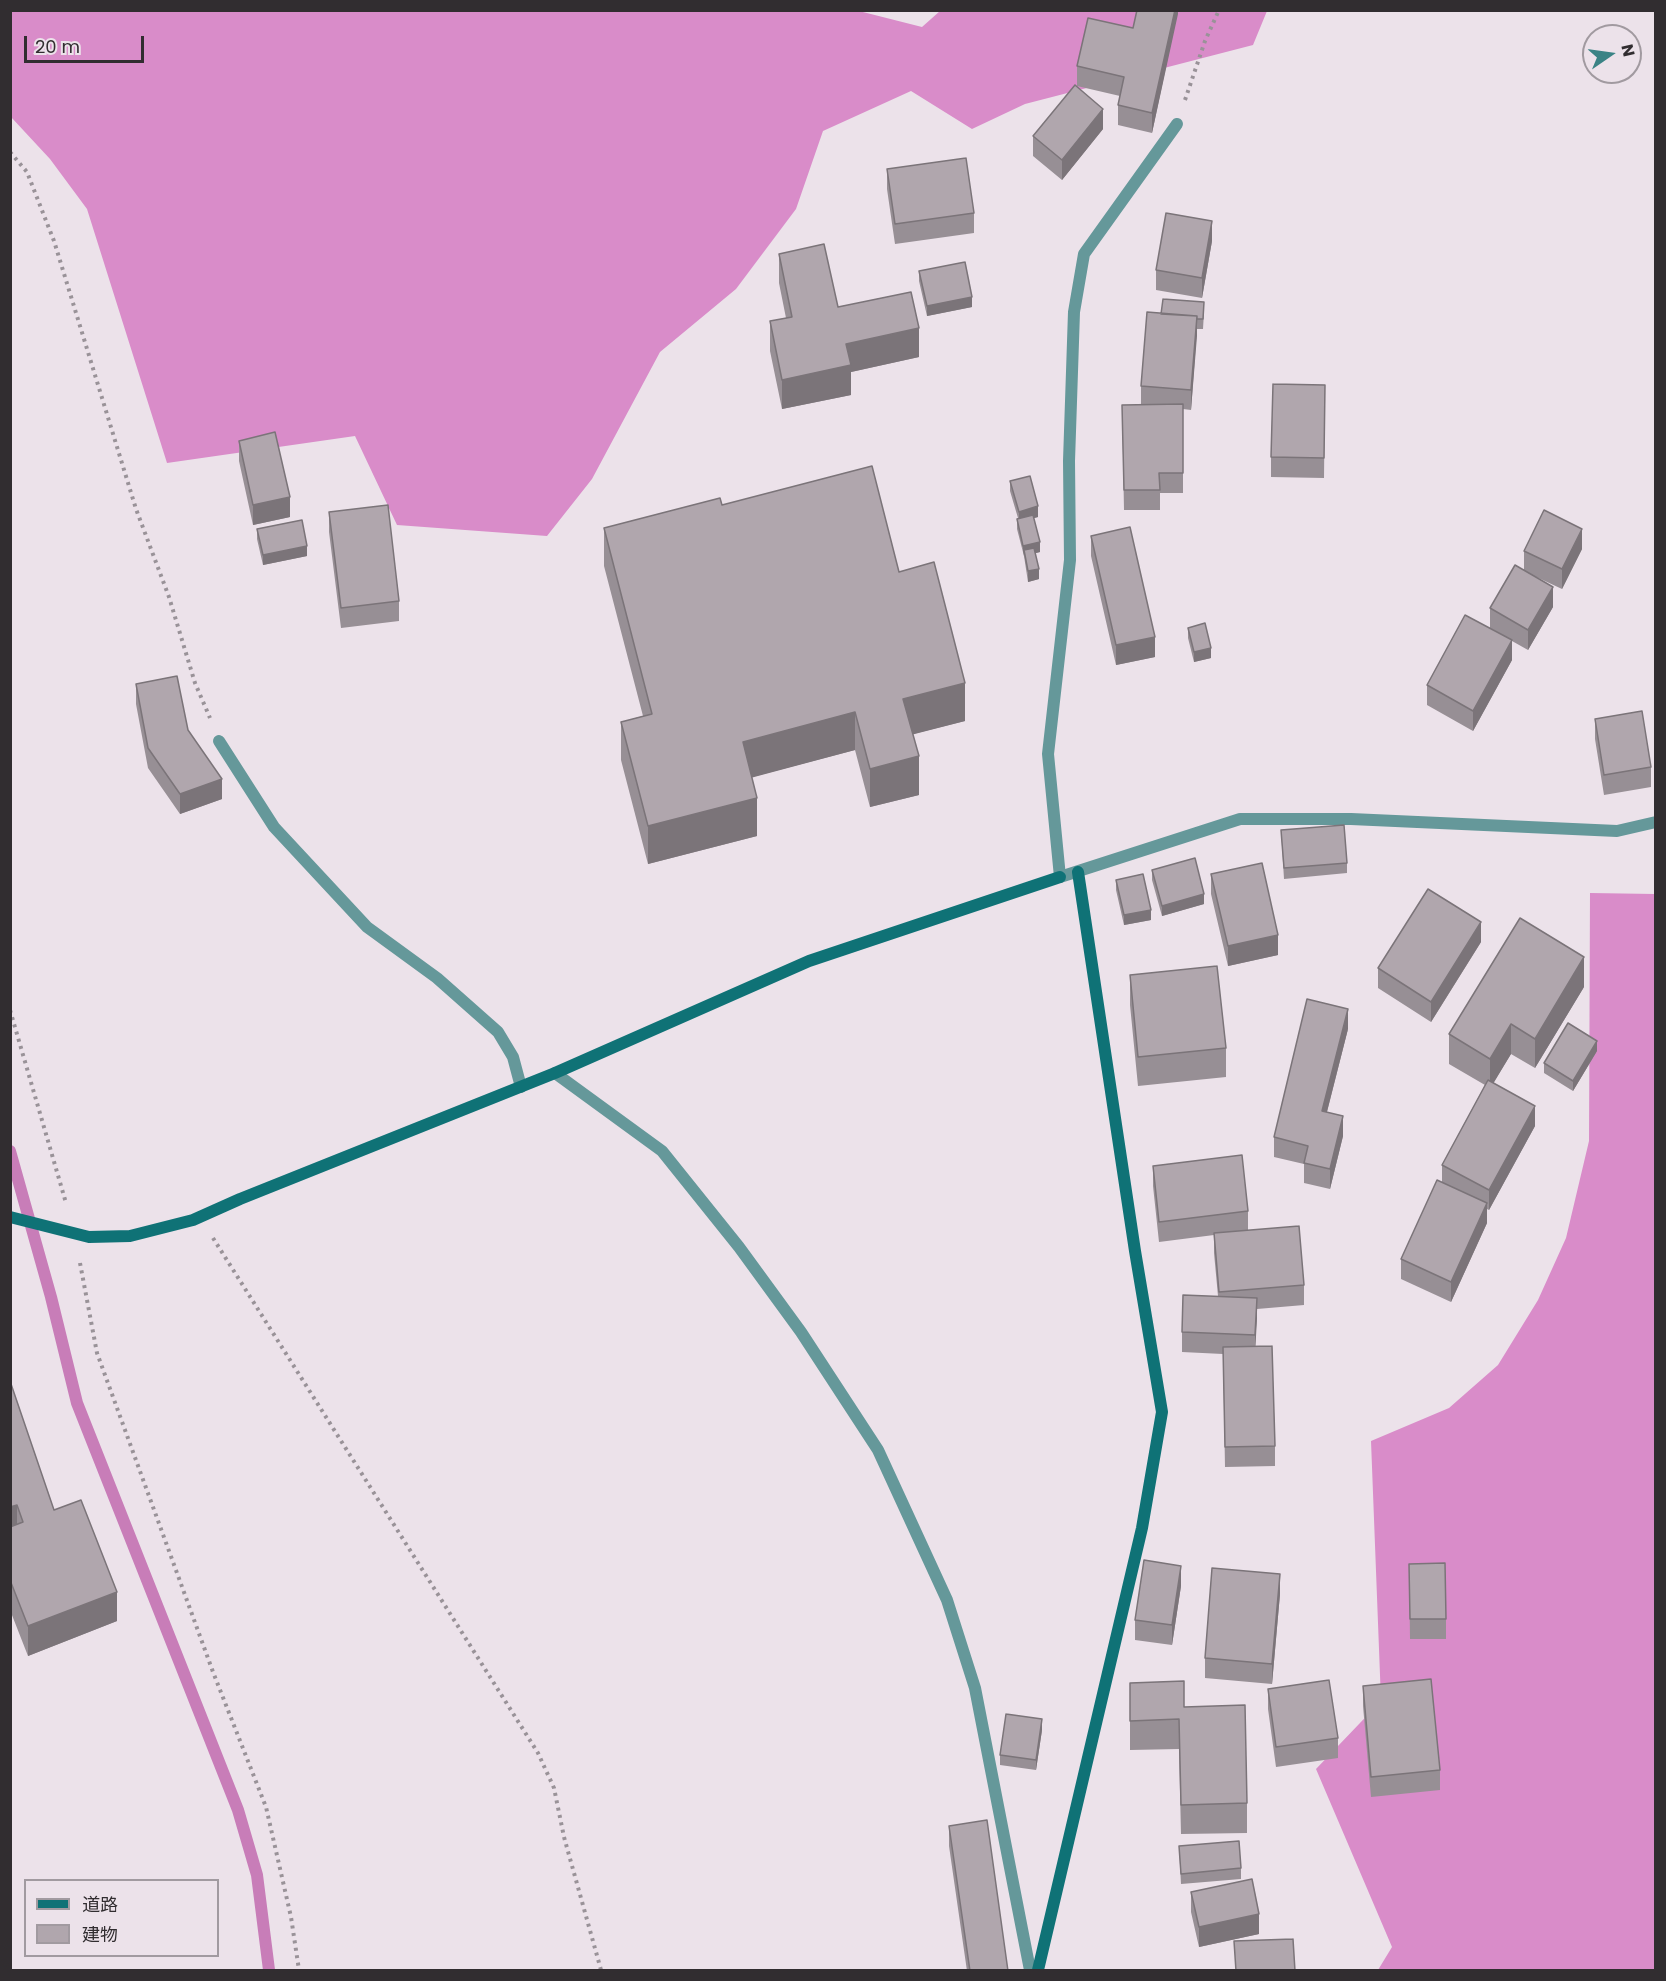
<!DOCTYPE html>
<html>
<head>
<meta charset="utf-8">
<style>
  body { margin:0 }
  #map { position:relative; width:1666px; height:1981px; overflow:hidden; background:#ece2ea; font-family:Poppins,"Noto Sans JP",sans-serif }
  canvas { display:block }
  .frame { position:absolute; inset:0; border:12px solid #312d30; pointer-events:none }
  .legend { position:absolute; left:24px; top:1879px; width:195px; height:78px; box-sizing:border-box; background:#ece2ea; border:2px solid #a19aa0; margin:0; padding:8px 10px; list-style:none; font-size:18px; color:#312d30 }
  .legend li { display:flex; align-items:center; gap:12px; height:30px }
  .legend b { width:30px; border:2px solid #a19aa0 }
  .north { position:absolute; left:1582px; top:24px; width:60px; height:60px; box-sizing:border-box; background:#ece2ea; border:2px solid #a19aa0; border-radius:50%; rotate:77deg; font-size:16px; font-weight:700; line-height:24px; text-align:center; color:#312d30 }
  .north::after { content:''; display:block; margin:auto; width:21px; height:27px; background:#3a8385; clip-path:polygon(50% 0,100% 100%,50% 72%,0 100%) }
  .scale { position:absolute; left:24px; top:36px; width:120px; height:27px; box-sizing:border-box; border:3px solid #312d30; border-top:0; padding-left:8px; font-size:18px; line-height:21px; white-space:nowrap; color:#312d30; -webkit-text-stroke:4px #ece2ea; paint-order:stroke }
</style>
</head>
<body>
<div id="map">
<canvas width="1666" height="1981"></canvas>
<div class="frame"></div>
<ul class="legend">
<li><b style="height:8px;background:#0f7276"></b>道路</li>
<li><b style="height:16px;background:#b0a6ad"></b>建物</li>
</ul>
<div class="north">N</div>
<div class="scale">20 m</div>
</div>
<script>
const ctx = document.querySelector('canvas').getContext('2d');
ctx.lineJoin = 'round';
function fill(path, color) {
  ctx.fillStyle = color;
  ctx.fill(path, 'evenodd');
}
function shape(rows) {
  const path = new Path2D();
  for (const r of rows) {
    path.moveTo(r[0], r[1]);
    for (let i = 2; i < r.length; i += 2) path.lineTo(r[i], r[i + 1]);
  }
  return path;
}
function stroke(path, color, width, dash) {
  ctx.strokeStyle = color;
  ctx.lineWidth = width;
  ctx.lineCap = dash ? 'butt' : 'round';
  ctx.setLineDash(dash || []);
  ctx.stroke(path);
}
const forest = shape([
  [855,10,922,27,940,11,1267,11,1253,45,1025,104,972,129,911,91,823,131,796,209,736,289,660,352,592,479,547,536,397,525,355,436,167,463,87,209,50,159,11,117,11,11],
  [1590,893,1655,894,1655,1970,1378,1970,1392,1947,1316,1769,1381,1701,1371,1441,1449,1408,1498,1365,1538,1300,1566,1238,1589,1141]
]);
const stream = shape([
  [10,1151,51,1297,77,1403,238,1810,257,1875,269,1970]
]);
const path = shape([
  [1185,100,1205,41,1219,10],
  [10,152,27,172,54,241,136,509,169,597,195,683,210,718],
  [10,1010,66,1203],
  [213,1238,538,1753,554,1788,564,1837,601,1970],
  [80,1263,97,1353,213,1672,266,1807,291,1917,299,1970]
]);
const lane = shape([
  [219,741,274,827,367,927,437,978,498,1032,513,1057,521,1087],
  [1060,877,1048,754,1070,560,1069,461,1074,312,1084,254,1177,124]
]);
const street = shape([
  [1060,877,1240,819,1351,819,1617,831,1656,822],
  [555,1073,662,1151,739,1247,801,1332,878,1450,947,1600,975,1688,1030,1970]
]);
const secondary = shape([
  [10,1217,89,1237,130,1236,193,1220,240,1199,555,1073,809,961,1060,877],
  [1038,1970,1142,1528,1162,1412,1135,1251,1078,872]
]);
const wall = shape([
  [1178,10,1152,133,1118,125,1118,105,1120,96,1077,86,1077,66,1133,28],
  [1103,129,1062,180,1033,156,1033,136],
  [887,169,974,213,974,233,895,244,887,189],
  [1212,241,1202,298,1156,290,1156,270],
  [779,254,838,307,919,357,851,372,851,395,782,409,770,351,770,321,786,318,779,283],
  [919,271,972,307,927,316,919,281],
  [1204,312,1203,329,1197,329,1191,410,1183,409,1183,493,1160,493,1160,510,1124,510,1122,405,1141,405,1141,386,1161,314],
  [1325,385,1324,478,1271,477,1271,457],
  [239,441,290,517,253,525,239,461],
  [1010,481,1038,517,1034,518,1040,552,1035,553,1039,579,1028,582,1024,556,1017,529,1017,519,1018,518,1010,491],
  [722,505,899,572,965,721,913,734,919,795,870,807,855,750,752,777,757,836,648,864,621,760,621,722,643,716,604,566,604,528],
  [329,512,399,601,399,621,341,628,329,532],
  [257,529,307,556,263,565,257,539],
  [1091,536,1155,657,1116,665,1091,556],
  [1582,549,1562,589,1530,574,1553,607,1528,650,1512,641,1512,660,1473,731,1427,705,1427,685,1506,637,1490,628,1490,608,1524,570,1524,551],
  [1188,628,1211,658,1194,662,1188,638],
  [136,684,188,730,222,799,180,814,148,768,136,704],
  [1595,719,1651,767,1651,787,1604,795,1595,739],
  [1281,830,1347,863,1347,873,1284,879],
  [1152,870,1204,904,1162,916,1152,880],
  [1211,874,1278,955,1228,966,1211,894],
  [1116,880,1151,920,1124,925,1116,890],
  [1481,942,1431,1022,1378,988,1378,968],
  [1130,975,1226,1048,1226,1077,1138,1086,1130,1005],
  [1584,987,1535,1068,1511,1054,1493,1083,1535,1126,1489,1210,1487,1209,1487,1223,1451,1302,1401,1279,1401,1259,1442,1182,1442,1165,1485,1085,1449,1064,1449,1034],
  [1348,1029,1327,1112,1343,1136,1330,1189,1304,1183,1304,1164,1274,1157,1274,1137],
  [1597,1051,1573,1091,1544,1073,1544,1063],
  [1153,1166,1248,1211,1248,1230,1304,1285,1304,1305,1257,1309,1255,1346,1275,1446,1275,1466,1225,1467,1223,1354,1182,1352,1182,1332,1218,1296,1214,1253,1214,1235,1159,1242,1153,1186],
  [10,1381,54,1510,117,1621,28,1656,10,1610],
  [1409,1564,1446,1619,1446,1639,1410,1639],
  [1181,1586,1172,1645,1135,1640,1135,1620],
  [1280,1594,1272,1684,1205,1678,1205,1658],
  [1130,1683,1184,1707,1247,1803,1247,1833,1181,1834,1179,1749,1130,1750],
  [1363,1686,1440,1770,1440,1790,1371,1797,1363,1706],
  [1268,1689,1338,1738,1338,1758,1276,1767,1268,1709],
  [1042,1730,1036,1770,1000,1765,1000,1755],
  [949,1826,1008,1971,967,1971,949,1846],
  [1179,1846,1241,1868,1241,1879,1181,1884],
  [1191,1892,1259,1934,1199,1947,1191,1912]
]);
const shadedWall = shape([
  [1175,10,1178,10,1178,14,1152,133,1152,113],
  [1103,109,1103,129,1062,180,1062,160],
  [1212,221,1212,241,1202,298,1202,278],
  [972,297,972,307,927,316,927,306],
  [1197,316,1197,336,1191,410,1191,390],
  [919,328,919,357,851,372,851,395,782,409,782,380,846,344],
  [290,497,290,517,253,525,253,505],
  [1038,506,1038,517,1019,522,1019,512],
  [1582,529,1582,549,1562,589,1562,569],
  [1040,542,1040,552,1025,556,1024,550,1023,556,1023,546],
  [307,546,307,556,263,565,263,555],
  [1039,569,1039,579,1028,582,1028,571],
  [1553,587,1553,607,1528,650,1528,630],
  [1155,637,1155,657,1116,665,1116,645],
  [1512,640,1512,660,1473,731,1473,711],
  [1211,648,1211,658,1194,662,1194,652],
  [965,683,965,721,903,737,903,699],
  [855,712,855,750,743,780,743,742],
  [919,756,919,795,870,807,870,769],
  [222,779,222,799,180,814,180,794],
  [757,798,757,836,648,864,648,826],
  [1204,894,1204,904,1162,916,1162,906],
  [1151,910,1151,920,1124,925,1124,915],
  [1481,922,1481,942,1431,1022,1431,1002],
  [1278,935,1278,955,1228,966,1228,946],
  [1584,957,1584,987,1535,1068,1535,1039],
  [1348,1009,1348,1029,1322,1131,1322,1111],
  [1511,1024,1511,1054,1490,1089,1490,1059],
  [1597,1041,1597,1051,1573,1091,1573,1081],
  [1535,1106,1535,1126,1489,1210,1489,1190],
  [1343,1116,1343,1136,1330,1189,1330,1169],
  [1487,1203,1487,1223,1451,1302,1451,1282],
  [1257,1298,1257,1318,1255,1355,1255,1335],
  [17,1505,17,1534,10,1536,10,1507],
  [1181,1566,1181,1586,1172,1645,1172,1625],
  [1280,1574,1280,1594,1272,1684,1272,1664],
  [117,1592,117,1621,28,1656,28,1626],
  [1042,1719,1042,1730,1036,1770,1036,1760],
  [1259,1914,1259,1934,1199,1947,1199,1927]
]);
const building = shape([
  [1137,10,1175,10,1152,113,1118,105,1124,77,1077,66,1088,18,1133,28,1137,10],
  [1075,85,1103,109,1062,160,1033,136,1075,85],
  [966,158,974,213,895,224,887,169,966,158],
  [1166,213,1212,221,1202,278,1156,270,1166,213],
  [824,244,838,307,911,292,919,328,846,344,851,365,782,380,770,321,792,317,779,254,824,244],
  [965,262,972,297,927,306,919,271,965,262],
  [1163,299,1204,302,1203,319,1197,319,1197,316,1161,314,1163,299],
  [1147,312,1197,316,1191,390,1141,386,1147,312],
  [1273,384,1325,385,1324,458,1271,457,1273,384],
  [1183,404,1183,473,1159,473,1160,490,1124,490,1122,405,1183,404],
  [275,432,290,497,253,505,239,441,275,432],
  [872,466,899,572,934,562,965,683,903,699,919,756,870,769,855,712,743,742,757,798,648,826,621,722,652,714,604,528,720,498,722,505,872,466],
  [1030,476,1038,506,1019,512,1010,481,1030,476],
  [388,505,399,601,341,608,329,512,388,505],
  [1544,510,1582,529,1562,569,1524,551,1544,510],
  [1033,515,1040,542,1023,546,1017,519,1033,515],
  [302,520,307,546,263,555,257,529,302,520],
  [1130,527,1155,637,1116,645,1091,536,1130,527],
  [1034,548,1039,569,1028,571,1024,550,1034,548],
  [1515,565,1553,587,1528,630,1490,608,1515,565],
  [1465,615,1512,640,1473,711,1427,685,1465,615],
  [1205,623,1211,648,1194,652,1188,628,1205,623],
  [177,676,188,730,222,779,180,794,148,748,136,684,177,676],
  [1642,711,1651,767,1604,775,1595,719,1642,711],
  [1344,825,1347,863,1284,868,1281,830,1344,825],
  [1195,858,1204,894,1162,906,1152,870,1195,858],
  [1262,863,1278,935,1228,946,1211,874,1262,863],
  [1143,874,1151,910,1124,915,1116,880,1143,874],
  [1428,889,1481,922,1431,1002,1378,968,1428,889],
  [1520,918,1584,957,1535,1039,1511,1024,1490,1059,1449,1034,1520,918],
  [1217,966,1226,1048,1138,1057,1130,975,1217,966],
  [1307,999,1348,1009,1322,1111,1343,1116,1330,1169,1304,1163,1308,1146,1274,1137,1307,999],
  [1568,1023,1597,1041,1573,1081,1544,1063,1568,1023],
  [1488,1080,1535,1106,1489,1190,1442,1165,1488,1080],
  [1242,1155,1248,1211,1159,1222,1153,1166,1242,1155],
  [1437,1180,1487,1203,1451,1282,1401,1259,1437,1180],
  [1299,1226,1304,1285,1219,1292,1214,1233,1299,1226],
  [1183,1295,1257,1298,1255,1335,1182,1332,1183,1295],
  [1272,1346,1275,1446,1225,1447,1223,1347,1272,1346],
  [10,1381,54,1510,81,1500,117,1592,28,1626,10,1580,10,1527,23,1522,17,1505,10,1507,10,1381],
  [1144,1560,1181,1566,1172,1625,1135,1620,1144,1560],
  [1445,1563,1446,1619,1410,1619,1409,1564,1445,1563],
  [1212,1568,1280,1574,1272,1664,1205,1658,1212,1568],
  [1431,1679,1440,1770,1371,1777,1363,1686,1431,1679],
  [1329,1680,1338,1738,1276,1747,1268,1689,1329,1680],
  [1184,1681,1184,1707,1245,1705,1247,1803,1181,1805,1179,1719,1130,1721,1130,1683,1184,1681],
  [1006,1714,1042,1719,1036,1760,1000,1755,1006,1714],
  [987,1820,1008,1971,970,1971,949,1826,987,1820],
  [1239,1841,1241,1868,1181,1874,1179,1846,1239,1841],
  [1252,1879,1259,1914,1199,1927,1191,1892,1252,1879],
  [1293,1939,1295,1971,1236,1971,1234,1941,1293,1939]
]);
fill(forest, '#d98cc9');
stroke(stream, '#c87db8', 12);
stroke(path, '#999298', 4, [3, 4.5]);
stroke(lane, '#65989a', 12);
stroke(street, '#65989a', 12);
stroke(secondary, '#0f7276', 12);
fill(wall, '#978f95');
fill(shadedWall, '#7b7479');
fill(building, '#b0a6ad');
stroke(building, '#7b7479', 1.5);
</script>
</body>
</html>
